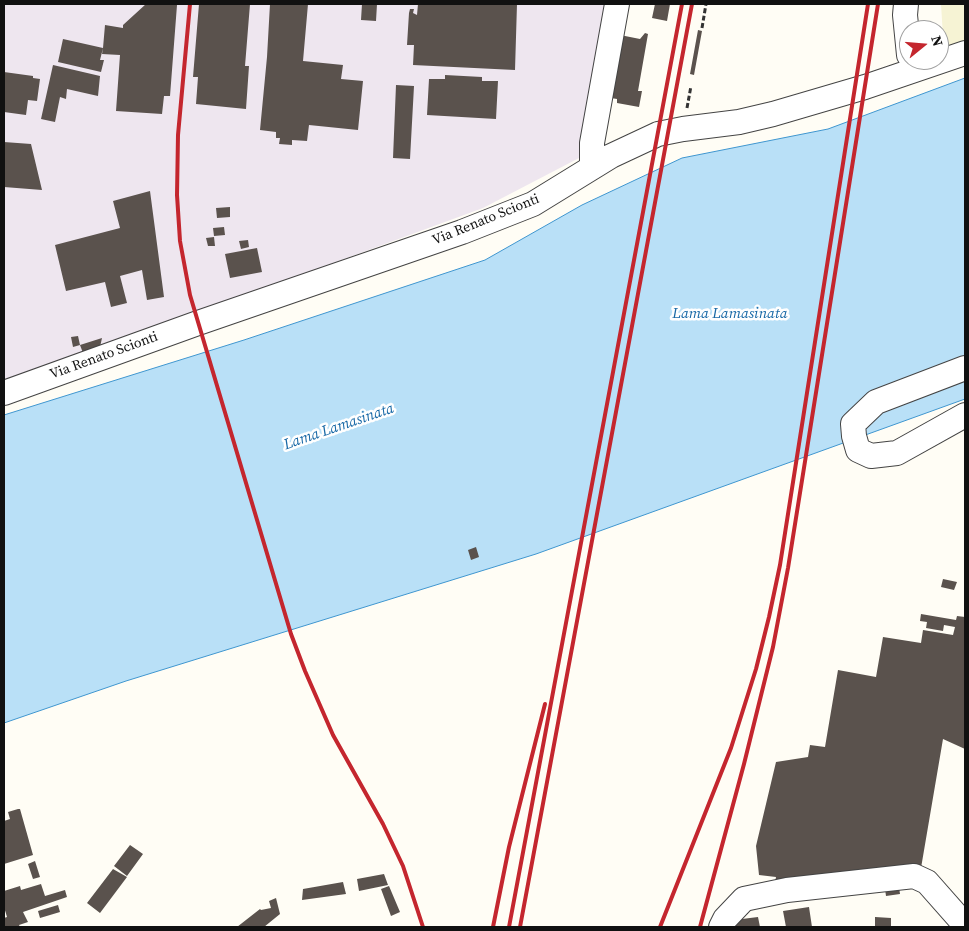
<!DOCTYPE html>
<html>
<head>
<meta charset="utf-8">
<style>
  body { margin:0 }
  #map { position:relative; width:969px; height:931px; overflow:hidden; background:#fffdf5; font-family:"Source Serif 4",serif }
  canvas { display:block }
  .frame { position:absolute; inset:0; border:5px solid #111; pointer-events:none }
  .north { position:absolute; left:899px; top:20px; width:50px; height:50px; box-sizing:border-box; background:#fff; border:1px solid #a0a0a0; border-radius:50%; rotate:73deg; font-size:14px; font-weight:700; line-height:20px; text-align:center; color:#111 }
  .north::after { content:''; display:block; margin:auto; width:18px; height:22px; background:#c4262e; clip-path:polygon(50% 0,100% 100%,50% 72%,0 100%) }
</style>
</head>
<body>
<div id="map">
<canvas width="969" height="931"></canvas>
<div class="frame"></div>
<div class="north">N</div>
</div>
<script>
const ctx = document.querySelector('canvas').getContext('2d');
ctx.lineJoin = 'round';
function fill(path, color) {
  ctx.fillStyle = color;
  ctx.fill(path, 'evenodd');
}
function shape(rows) {
  const path = new Path2D();
  for (const r of rows) {
    path.moveTo(r[0], r[1]);
    for (let i = 2; i < r.length; i += 2) path.lineTo(r[i], r[i + 1]);
  }
  return path;
}
function stroke(path, color, width, dash) {
  ctx.strokeStyle = color;
  ctx.lineWidth = width;
  ctx.lineCap = dash ? 'butt' : 'round';
  ctx.setLineDash(dash || []);
  ctx.stroke(path);
}
function label(font, color, halo, rows, align = 'center') {
  ctx.font = font + ' "Source Serif 4",serif';
  ctx.lineWidth = 5;
  ctx.setLineDash([]);
  ctx.textBaseline = 'middle';
  ctx.strokeStyle = halo;
  ctx.fillStyle = color;
  for (const [text, x, y, turn = 0] of rows) {
    ctx.save();
    ctx.translate(x, y);
    ctx.rotate((+turn || 0) * Math.PI / 180);
    ctx.textAlign = isNaN(turn) ? turn : align;
    if (halo) ctx.strokeText(text, 0, 0);
    ctx.fillText(text, 0, 0);
    ctx.restore();
  }
}
const industrial = shape([
  [4,4,606,4,581,157,483,208,4,384]
]);
const farmland = shape([
  [941,4,965,4,965,44,944,52]
]);
const water = shape([
  [965,78,965,399,536,554,126,681,4,723,4,415,244,340,485,260,582,205,682,158,828,129,965,78]
]);
const building = shape([
  [146,4,177,5,170,96,164,96,162,114,116,111,120,55,102,54,103,48,100,60,104,60,101,72,58,62,63,39,103,48,105,25,123,28,123,25],
  [199,4,250,4,245,66,249,66,246,109,196,104,198,77,193,77],
  [270,4,308,4,303,61,343,65,341,79,363,81,358,130,309,125,307,141,292,140,292,145,279,144,280,138,276,138,276,132,260,130,267,57],
  [362,4,377,4,376,21,361,20],
  [418,4,517,4,515,70,413,65,414,45,407,45,409,13,410,9,414,9,413,13,417,15],
  [655,4,670,4,667,21,652,18],
  [698,30,702,31,694,75,690,74],
  [645,33,648,34,638,91,642,91,639,107,617,103,617,99,611,98,620,35,640,39],
  [53,65,100,76,98,96,67,89,66,99,60,97,55,122,41,119],
  [4,72,33,76,33,78,40,79,37,101,28,100,26,115,4,112],
  [445,75,482,77,482,81,498,81,496,119,427,115,429,79,445,79],
  [396,85,414,86,410,159,393,158],
  [4,142,31,144,42,190,4,187],
  [150,191,164,297,147,300,142,270,120,276,127,303,111,307,105,282,66,291,55,245,120,228,113,201],
  [230,207,230,217,217,218,216,208],
  [224,227,225,235,214,236,213,228],
  [214,237,215,246,208,246,206,238],
  [248,240,249,247,241,249,239,241],
  [257,248,262,272,230,278,225,254],
  [78,336,80,345,102,338,100,347,83,353,80,345,73,347,71,337],
  [476,547,479,557,471,560,468,550],
  [943,579,957,582,954,590,941,587],
  [921,614,956,620,957,616,965,617,965,749,943,739,921,868,774,888,776,877,759,875,756,846,776,762,808,757,810,745,825,747,838,670,876,677,883,637,921,643,923,630,953,635,955,627,944,625,943,631,926,628,927,622,920,621],
  [18,809,20,809,33,855,4,864,4,821,10,819,8,812],
  [130,845,143,854,127,876,114,866],
  [35,861,40,877,33,879,28,864],
  [113,869,127,877,100,913,87,903],
  [384,874,388,885,359,891,357,879],
  [343,882,346,894,302,900,303,889],
  [41,884,45,896,65,890,67,897,23,912,28,922,19,925,20,927,4,927,4,918,7,917,4,907,4,891,20,886,21,890],
  [389,886,400,912,391,916,381,889],
  [899,887,900,894,886,896,885,889],
  [276,898,280,914,264,927,237,927,260,909,261,910,271,908,269,901],
  [58,905,60,912,40,918,38,911],
  [809,907,812,927,786,927,783,911],
  [740,909,742,919,758,917,760,927,730,927],
  [875,917,891,918,891,927,875,927]
]);
const path = shape([
  [702,28,706,4],
  [687,108,691,86]
]);
const minor = shape([
  [906,4,905,15,909,55],
  [592,167,592,143,617,4],
  [965,368,876,402,853,424,854,436,858,450,871,456,897,453,965,415],
  [4,393,198,323,462,232,533,204,611,156,658,134,683,129,739,122,773,114,865,87,965,53],
  [721,927,725,919,744,899,787,890,914,876,927,882,965,925]
]);
const rail = shape([
  [190,4,178,135,177,195,180,241,190,295,291,634,305,671,333,735,383,824,403,866,423,927],
  [493,927,509,847,545,704],
  [509,927,682,4],
  [520,927,692,4],
  [660,927,731,748,756,669,769,617,780,565,868,4],
  [700,927,744,764,773,647,788,568,878,4]
]);
const streetNames = [
  ["Via Renato Scionti",486,220,-22],
  ["Via Renato Scionti",104,356,-20]
];
const waterNames = [
  ["Lama Lamasinata",730,314],
  ["Lama Lamasinata",339,427,-19]
];
fill(industrial, '#eee6ef');
fill(farmland, '#f6f3d4');
fill(water, '#b9e0f7');
stroke(water, '#3f96cf', 1);
fill(building, '#5a524d');
stroke(minor, '#444', 26);
stroke(path, '#333', 3, [5, 2.5]);
stroke(minor, '#fff', 24);
stroke(rail, '#c4262e', 4);
label('14px', '#111', '#fff', streetNames);
label('italic 15px', '#1768a6', '#fff', waterNames);
</script>
</body>
</html>
